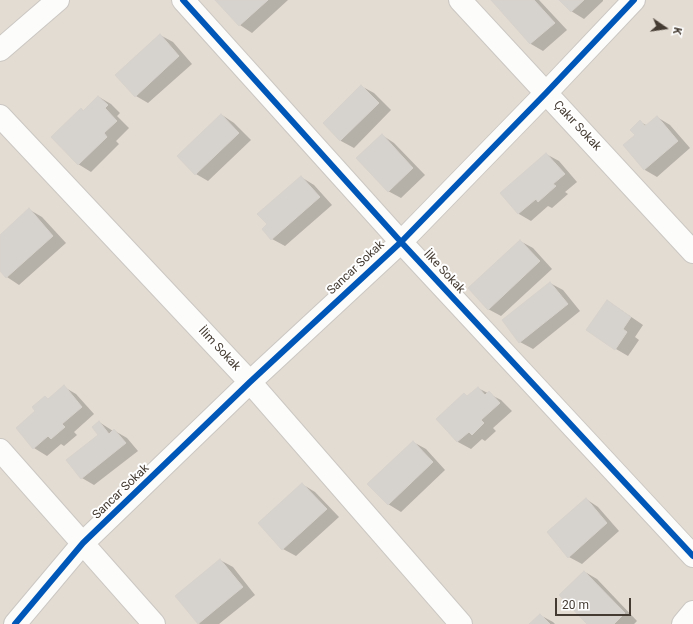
<!DOCTYPE html>
<html>
<head>
<meta charset="utf-8">
<style>
  body { margin:0 }
  #map { position:relative; width:693px; height:624px; overflow:hidden; background:#eeebe6; font-family:Roboto,sans-serif }
  canvas { display:block }
  .north { position:absolute; left:645px; top:8px; width:40px; height:40px; -webkit-text-stroke:3px #fff; paint-order:stroke; rotate:103deg; font-size:11px; font-weight:700; line-height:16px; text-align:center; color:#443b32 }
  .north::after { content:''; display:block; margin:auto; width:14px; height:18px; background:#443b32; clip-path:polygon(50% 0,100% 100%,50% 72%,0 100%) }
  .scale { position:absolute; left:555px; top:598px; width:76px; height:18px; box-sizing:border-box; border:2px solid #443b32; border-top:0; padding-left:5px; font-size:12px; line-height:14px; white-space:nowrap; color:#443b32; -webkit-text-stroke:3px #fff; paint-order:stroke }
</style>
</head>
<body>
<div id="map">
<canvas width="693" height="624"></canvas>
<div class="north">K</div>
<div class="scale">20 m</div>
</div>
<script>
const ctx = document.querySelector('canvas').getContext('2d');
ctx.lineJoin = 'round';
function fill(path, color) {
  ctx.fillStyle = color;
  ctx.fill(path, 'evenodd');
}
function shape(rows) {
  const path = new Path2D();
  for (const r of rows) {
    path.moveTo(r[0], r[1]);
    for (let i = 2; i < r.length; i += 2) path.lineTo(r[i], r[i + 1]);
  }
  return path;
}
function stroke(path, color, width, dash) {
  ctx.strokeStyle = color;
  ctx.lineWidth = width;
  ctx.lineCap = dash ? 'butt' : 'round';
  ctx.setLineDash(dash || []);
  ctx.stroke(path);
}
function label(font, color, halo, rows, align = 'center') {
  ctx.font = font + ' Roboto,sans-serif';
  ctx.lineWidth = 4;
  ctx.setLineDash([]);
  ctx.textBaseline = 'middle';
  ctx.strokeStyle = halo;
  ctx.fillStyle = color;
  for (const [text, x, y, turn = 0] of rows) {
    ctx.save();
    ctx.translate(x, y);
    ctx.rotate((+turn || 0) * Math.PI / 180);
    ctx.textAlign = isNaN(turn) ? turn : align;
    if (halo) ctx.strokeText(text, 0, 0);
    ctx.fillText(text, 0, 0);
    ctx.restore();
  }
}
const residential = shape([
  [0,0,693,0,693,624,0,624]
]);
const shadow = shape([
  [216,0,288,0,252,33,240,25],
  [493,0,539,0,567,30,543,51,531,44],
  [561,0,603,0,603,1,584,19,571,11],
  [160,35,173,42,192,64,148,103,136,96],
  [361,86,374,93,391,110,354,148,341,141,324,123],
  [99,97,111,104,120,113,117,116,129,128,116,141,119,144,91,172,78,164,81,109,84,111],
  [222,115,234,123,251,140,208,181,196,174],
  [657,117,670,125,690,148,657,177,645,170,636,135,640,122,648,126],
  [382,135,394,143,425,175,401,198,388,191],
  [546,154,559,161,577,182,565,192,568,194,552,208,548,206,531,221,519,214,501,193],
  [301,177,314,185,332,205,285,246,272,239],
  [30,210,42,217,66,243,19,285,7,277,0,270,0,236],
  [520,241,533,248,552,269,501,316,488,309],
  [550,283,563,290,580,311,533,349,520,342],
  [608,301,643,325,635,337,639,340,628,356,616,349],
  [64,387,76,394,94,414,74,432,77,435,64,446,61,444,47,456,34,448,17,428,36,412,45,397,49,399],
  [478,388,501,400,512,411,493,428,496,431,485,441,482,439,471,449,458,442,437,419,464,394,468,397],
  [99,422,113,431,115,431,127,438,138,451,94,485,82,478,99,435],
  [413,442,426,449,445,470,401,512,388,504],
  [302,484,315,492,339,517,296,556,283,549,260,524],
  [586,499,598,507,619,531,582,564,569,557],
  [220,560,233,567,255,595,219,624,200,624,198,623],
  [585,572,597,579,637,621,634,624,588,624],
  [540,615,553,622,555,624,531,624]
]);
const building = shape([
  [215,0,268,0,239,26,215,0],
  [491,0,534,0,555,23,530,44,491,0],
  [559,0,584,0,571,12,559,0],
  [160,34,179,56,135,97,115,75,160,34],
  [361,85,379,103,340,141,323,123,361,85],
  [98,96,108,105,105,108,117,121,104,133,107,137,78,165,51,137,81,108,83,111,98,96],
  [221,114,239,133,195,175,177,156,221,114],
  [657,116,678,141,644,170,623,145,635,135,630,130,640,120,645,126,657,116],
  [382,134,413,168,388,192,356,158,382,134],
  [546,153,565,174,553,184,556,186,538,202,536,199,518,214,500,193,546,153],
  [301,176,320,197,271,240,262,229,267,224,257,214,301,176],
  [29,208,53,236,6,278,0,271,0,235,29,208],
  [520,240,540,261,488,310,468,288,520,240],
  [550,282,568,304,519,343,502,320,550,282],
  [607,300,631,317,623,329,627,332,615,350,586,330,607,300],
  [64,385,82,407,62,424,65,427,51,439,48,436,33,449,16,428,35,411,32,407,45,396,48,399,64,385],
  [478,387,485,395,489,391,500,403,481,420,484,423,472,435,469,432,457,442,436,419,464,393,467,396,478,387],
  [99,421,109,434,114,429,126,443,81,479,66,460,98,435,92,427,99,421],
  [413,441,433,462,388,505,367,484,413,441],
  [302,483,327,509,282,550,258,523,302,483],
  [586,498,607,523,568,558,547,532,586,498],
  [220,559,243,587,198,624,175,596,220,559],
  [584,571,625,613,614,624,587,624,559,595,584,571],
  [540,614,550,624,529,624,540,614]
]);
const minor = shape([
  [183,0,401,242,693,556],
  [460,0,693,252],
  [0,50,58,0],
  [0,116,250,382,461,624],
  [0,450,154,624],
  [15,624,83,543,250,382,401,242,546,93,634,0],
  [683,624,693,612]
]);
const cycleway = shape([
  [183,0,401,242,693,556],
  [15,624,83,543,250,382,401,242,546,93,634,0]
]);
const streetNames = [
  ["Çakır Sokak",577,126,47],
  ["Sancar Sokak",356,268,-43],
  ["İlke Sokak",444,272,47],
  ["İlim Sokak",219,349,47],
  ["Sancar Sokak",121,492,-44]
];
fill(residential, '#e3dcd3');
fill(shadow, '#0003');
fill(building, '#d6d2cd');
stroke(building, '#d7d2cc', 1);
stroke(minor, '#cbc7c2', 24);
stroke(minor, '#fcfcfb', 22);
stroke(cycleway, '#0057b8', 6);
label('12px', '#443b32', '#fff', streetNames);
</script>
</body>
</html>
